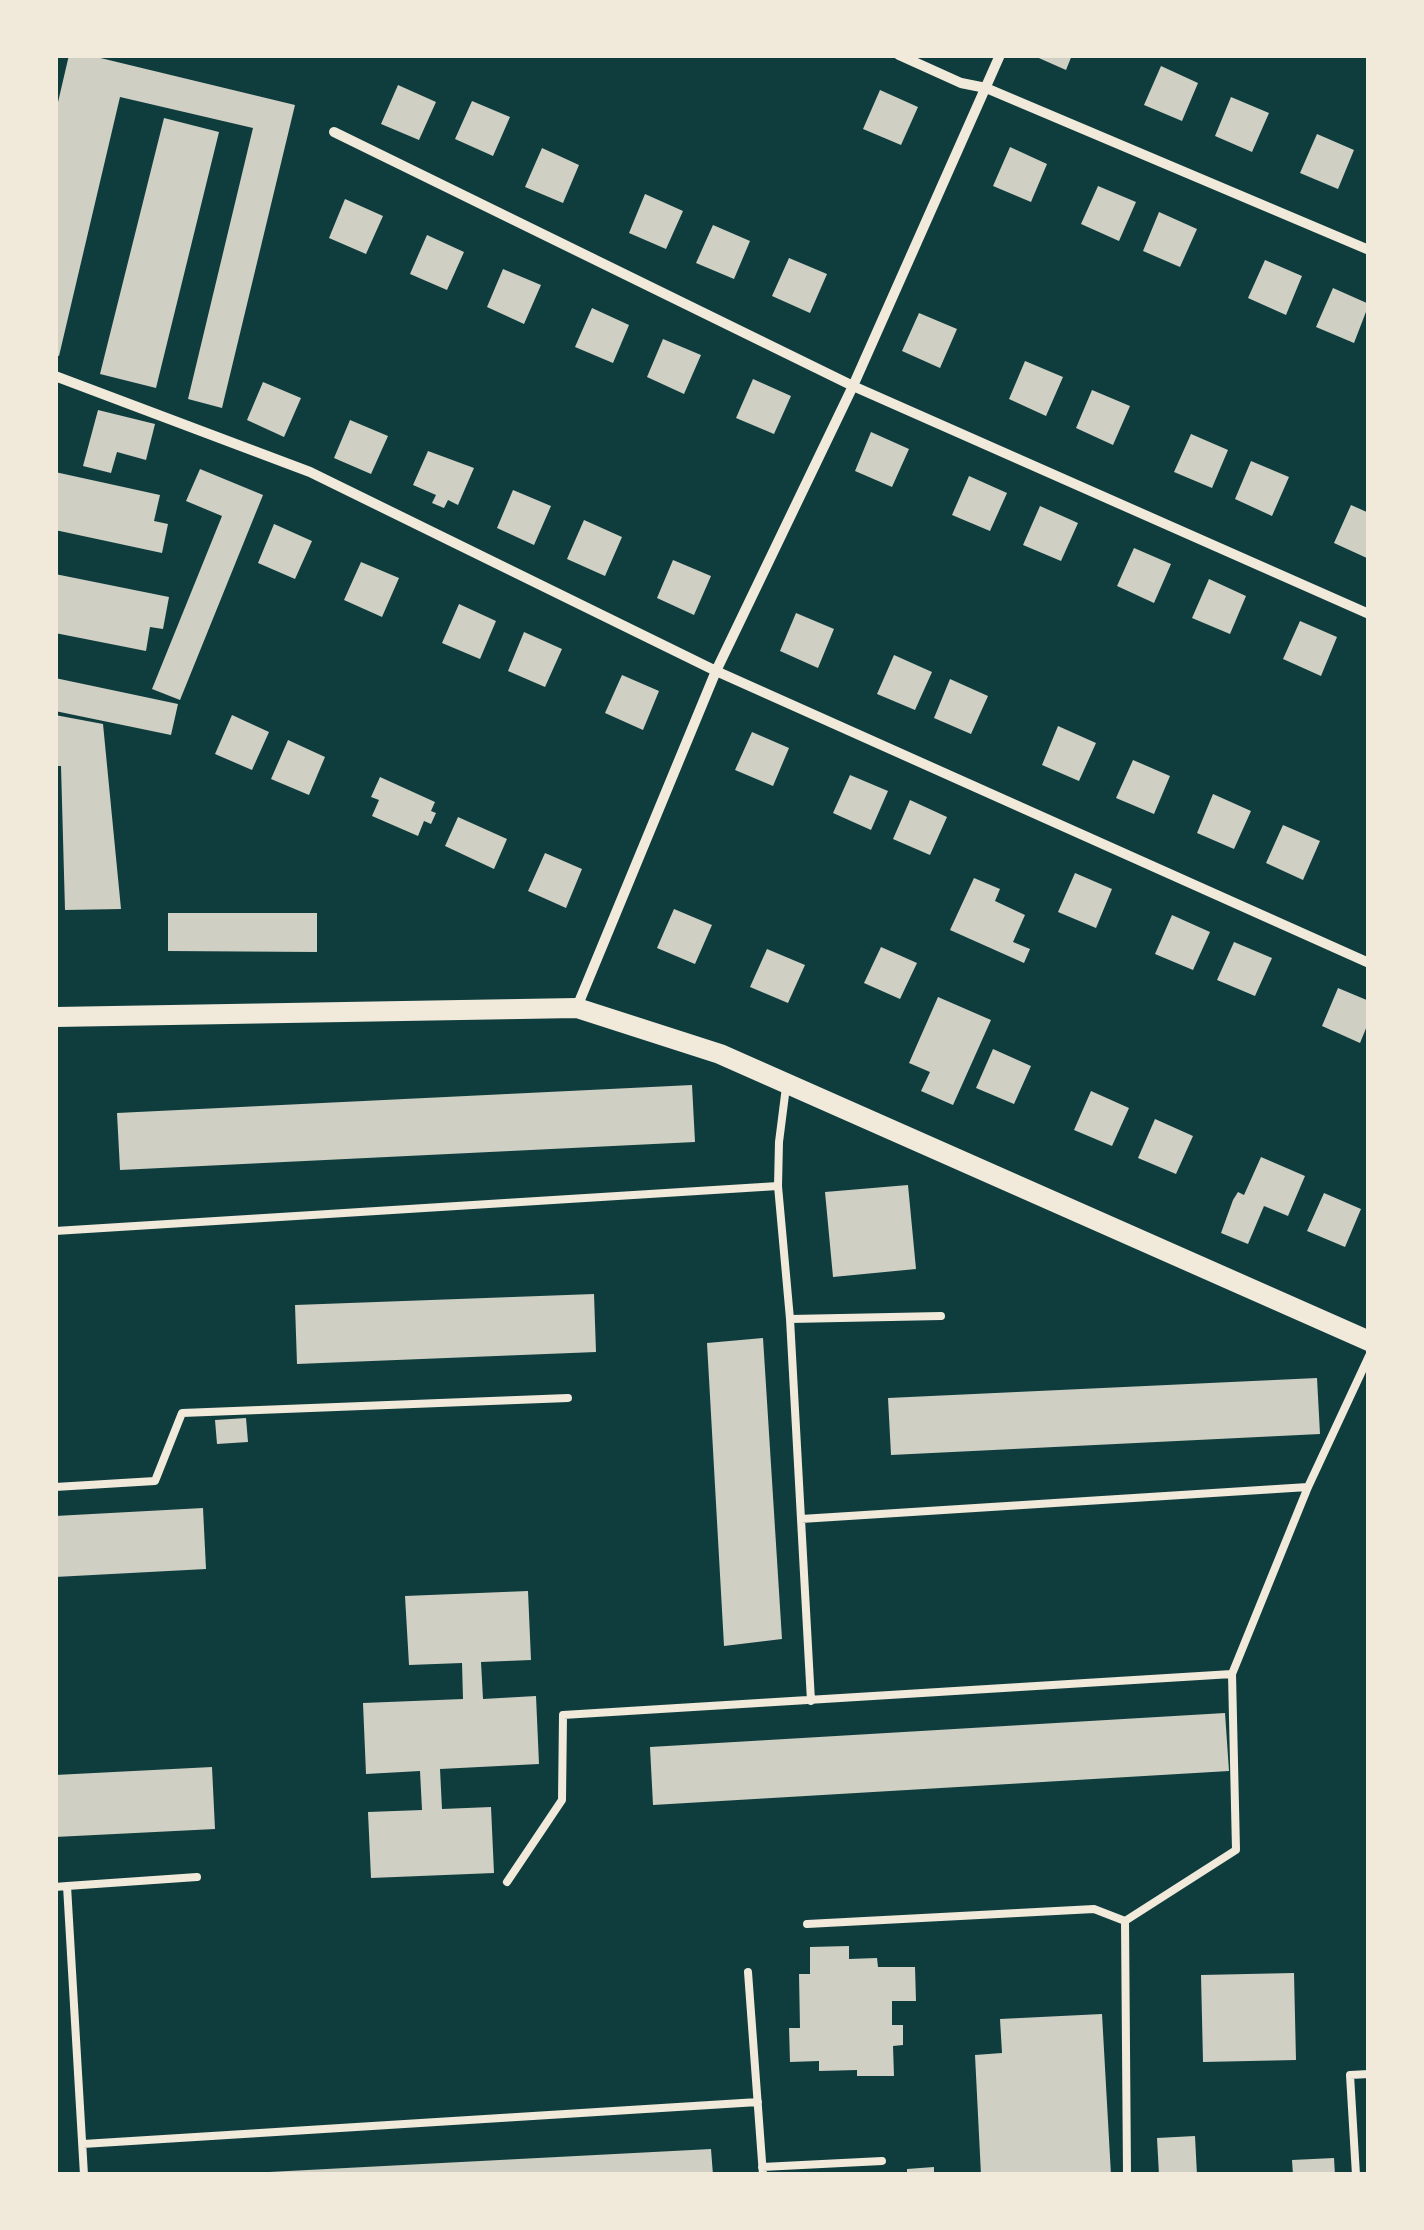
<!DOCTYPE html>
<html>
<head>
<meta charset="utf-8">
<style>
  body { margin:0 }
  #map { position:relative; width:1424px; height:2230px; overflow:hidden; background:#0f3d3e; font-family:"Crimson Pro",serif }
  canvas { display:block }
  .frame { position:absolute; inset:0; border:58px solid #f1e9da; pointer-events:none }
</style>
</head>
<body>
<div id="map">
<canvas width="1424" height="2230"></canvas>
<div class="frame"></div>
</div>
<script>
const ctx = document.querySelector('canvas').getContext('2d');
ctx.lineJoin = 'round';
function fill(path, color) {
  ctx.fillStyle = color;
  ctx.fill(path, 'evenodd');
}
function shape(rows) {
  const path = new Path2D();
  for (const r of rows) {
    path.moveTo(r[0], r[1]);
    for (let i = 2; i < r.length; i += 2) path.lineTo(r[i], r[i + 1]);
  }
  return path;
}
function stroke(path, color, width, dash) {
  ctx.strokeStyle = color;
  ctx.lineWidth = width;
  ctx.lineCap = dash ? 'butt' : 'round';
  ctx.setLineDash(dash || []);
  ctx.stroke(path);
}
const building = shape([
  [69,55,88,55,295,105,222,408,188,399,253,128,120,97,59,356,55,355,55,115],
  [1032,55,1072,55,1066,70],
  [1161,66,1198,83,1182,121,1144,105],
  [398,85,436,102,419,140,381,124],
  [880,90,918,107,901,145,863,129],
  [1231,97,1269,113,1252,152,1215,136],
  [472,101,510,117,493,156,455,139],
  [164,118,219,132,156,388,100,374],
  [1317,134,1354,150,1338,189,1300,173],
  [1010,147,1047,164,1031,202,993,186],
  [542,148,579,165,563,203,525,187],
  [1098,186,1136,202,1119,241,1081,224],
  [645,194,683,211,666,249,629,233],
  [345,199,383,216,366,254,329,238],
  [1159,212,1197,229,1180,267,1143,251],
  [713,225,750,241,734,279,696,263],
  [427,235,464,252,447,290,410,274],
  [789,258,827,274,810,313,772,296],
  [1265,260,1302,276,1286,315,1248,298],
  [503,269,541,285,524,324,487,307],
  [1333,288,1369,304,1354,343,1316,327],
  [592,308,629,325,613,363,575,347],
  [919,313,957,329,940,368,902,351],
  [663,339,701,355,684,394,647,377],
  [1025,361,1063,377,1046,416,1009,399],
  [753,379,791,396,774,434,736,418],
  [263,382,301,398,284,437,247,420],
  [1092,390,1130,406,1113,445,1076,428],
  [98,410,155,424,146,460,117,452,111,473,83,466],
  [350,420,388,436,371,474,334,458],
  [871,432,909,449,892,487,855,471],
  [1191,434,1228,450,1212,488,1174,472],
  [428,451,474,468,458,505,448,500,444,508,432,503,436,495,413,485],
  [1251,461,1289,477,1272,516,1235,499],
  [200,469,263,495,180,700,152,689,222,516,186,501],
  [55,472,160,495,154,521,168,524,162,553,55,530],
  [969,476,1007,493,990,531,952,515],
  [513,490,551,506,534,545,497,528],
  [1351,505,1369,513,1369,559,1334,543],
  [1040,506,1078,523,1061,561,1023,545],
  [584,520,622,537,605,576,567,559],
  [274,524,312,541,295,579,258,563],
  [1134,548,1171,564,1154,603,1117,586],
  [673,560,711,576,694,615,657,598],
  [361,562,399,578,382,617,344,600],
  [55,574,169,597,163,629,150,627,146,651,55,633],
  [1209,579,1246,596,1230,634,1192,618],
  [459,604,496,621,480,659,442,643],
  [796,613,834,629,818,668,780,651],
  [1300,621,1337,637,1321,676,1283,659],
  [524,632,562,649,545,687,508,671],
  [894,655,932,672,915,710,877,694],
  [622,675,659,691,643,730,605,713],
  [55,678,178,704,171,735,55,711],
  [950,679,988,696,971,734,934,718],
  [55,715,103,724,121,909,65,910,61,766,55,766],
  [232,715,269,732,252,770,215,754],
  [1058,726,1096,743,1079,781,1042,765],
  [752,732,789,748,773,786,735,770],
  [288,740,325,757,309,795,271,779],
  [1133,760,1170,776,1154,814,1116,798],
  [850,775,888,791,871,830,833,813],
  [380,777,435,802,431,811,436,813,431,824,424,821,418,836,372,816,379,800,371,797],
  [1213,794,1251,811,1234,849,1197,833],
  [910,800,947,817,930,855,893,839],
  [458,817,507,839,494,869,445,846],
  [1283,825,1320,841,1303,880,1266,863],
  [545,853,582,869,566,908,528,891],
  [1075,873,1112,889,1096,928,1058,912],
  [974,878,1000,889,995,901,1025,915,1013,942,1030,949,1024,963,950,930],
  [674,909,712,925,695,964,657,948],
  [168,913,317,913,317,952,168,951],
  [1172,915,1210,932,1193,970,1155,954],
  [1234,942,1272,958,1255,996,1217,980],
  [881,947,917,963,900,999,864,983],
  [767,949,805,965,788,1003,750,987],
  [1338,988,1369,1001,1369,1021,1360,1043,1322,1026],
  [938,997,991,1020,953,1105,921,1091,930,1072,909,1063],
  [993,1049,1031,1066,1014,1104,976,1088],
  [692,1085,695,1142,120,1170,117,1113],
  [1091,1091,1129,1108,1112,1146,1074,1130],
  [1155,1119,1193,1136,1176,1174,1138,1158],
  [1261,1157,1305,1176,1288,1216,1264,1206,1248,1244,1221,1233,1233,1200,1238,1192,1244,1195],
  [908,1185,916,1269,833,1277,825,1192],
  [1324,1193,1361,1209,1345,1247,1307,1231],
  [594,1294,596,1352,297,1364,295,1305],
  [763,1338,782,1639,724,1646,707,1343],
  [1317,1378,1320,1434,891,1455,888,1398],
  [246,1418,248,1442,217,1444,215,1420],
  [203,1508,206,1569,55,1577,55,1516],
  [528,1591,531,1660,481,1662,483,1699,536,1696,539,1764,440,1769,442,1809,491,1807,494,1873,371,1878,368,1812,422,1810,420,1771,366,1774,363,1703,463,1699,462,1663,409,1665,405,1596],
  [1225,1713,1229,1771,653,1805,650,1747],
  [212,1767,215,1829,55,1837,55,1775],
  [849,1946,849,1959,877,1958,878,1967,915,1967,916,2001,892,2001,892,2025,903,2025,903,2045,893,2046,894,2076,857,2076,857,2070,819,2071,819,2061,790,2062,789,2028,800,2028,799,1974,810,1974,810,1947],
  [1294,1973,1296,2060,1203,2062,1201,1975],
  [1102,2014,1111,2175,981,2175,975,2055,1002,2053,1000,2019],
  [1195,2136,1197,2175,1159,2175,1157,2138],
  [711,2149,713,2175,269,2175,269,2172],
  [1334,2158,1335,2175,1293,2175,1292,2160],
  [934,2167,934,2175,907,2175,907,2169]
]);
const service = shape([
  [786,1087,779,1142,778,1186,790,1319,811,1701],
  [55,1231,778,1186],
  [790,1319,941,1316],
  [55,1487,155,1481,182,1413,568,1398],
  [801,1519,1308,1487],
  [507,1882,562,1800,563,1715,1232,1674,1308,1487,1369,1356],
  [67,1886,197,1877],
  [55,1887,67,1886,84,2175],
  [1125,1921,1127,2175],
  [807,1924,1094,1909,1125,1921,1236,1850,1232,1674],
  [748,1972,763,2175],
  [83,2144,758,2102],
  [762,2167,882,2161],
  [1356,2175,1350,2075,1369,2074]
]);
const minor = shape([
  [899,55,961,83,986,88,1369,250],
  [334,132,853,386,1369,614],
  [55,376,310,472,716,671,1369,963],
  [577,1007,716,671,853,386,1000,55]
]);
const secondary = shape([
  [55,1017,577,1008,720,1054,1369,1341]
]);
fill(building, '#cfcfc3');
stroke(service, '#f1e9da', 8);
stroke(minor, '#f1e9da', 10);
stroke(secondary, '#f1e9da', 20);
</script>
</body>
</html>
